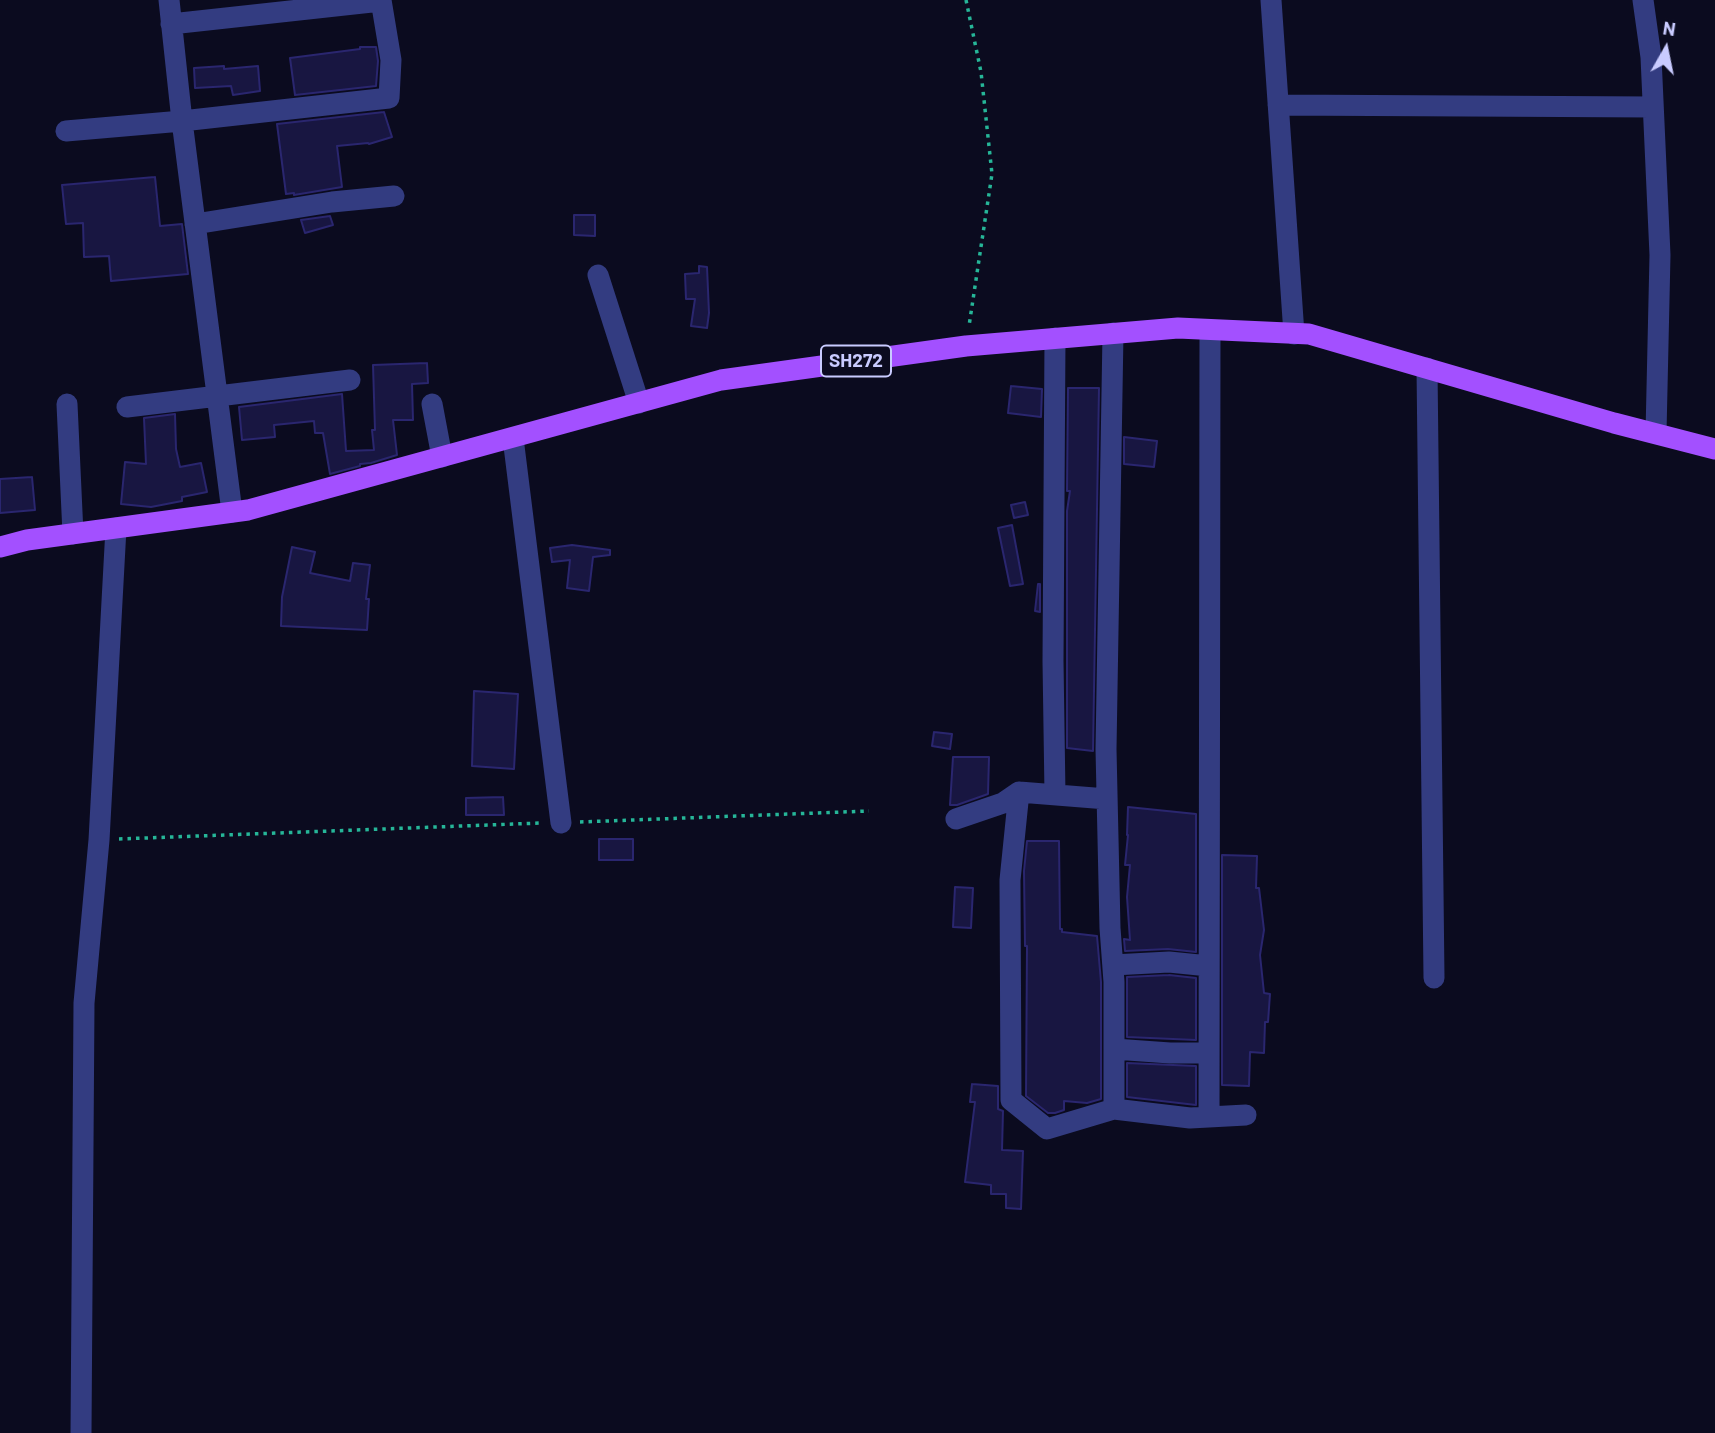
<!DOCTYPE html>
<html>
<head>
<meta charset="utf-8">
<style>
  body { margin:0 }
  #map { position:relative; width:1715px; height:1433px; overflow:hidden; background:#0b0b1f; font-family:Barlow,sans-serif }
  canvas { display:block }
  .north { position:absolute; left:1631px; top:14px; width:70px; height:70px; -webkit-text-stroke:5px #0b0b1f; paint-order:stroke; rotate:9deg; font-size:19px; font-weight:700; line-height:28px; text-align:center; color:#c9cbff }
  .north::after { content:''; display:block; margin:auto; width:24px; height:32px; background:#c9cbff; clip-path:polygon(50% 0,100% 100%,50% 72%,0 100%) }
</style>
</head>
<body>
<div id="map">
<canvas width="1715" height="1433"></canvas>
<div class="north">N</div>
</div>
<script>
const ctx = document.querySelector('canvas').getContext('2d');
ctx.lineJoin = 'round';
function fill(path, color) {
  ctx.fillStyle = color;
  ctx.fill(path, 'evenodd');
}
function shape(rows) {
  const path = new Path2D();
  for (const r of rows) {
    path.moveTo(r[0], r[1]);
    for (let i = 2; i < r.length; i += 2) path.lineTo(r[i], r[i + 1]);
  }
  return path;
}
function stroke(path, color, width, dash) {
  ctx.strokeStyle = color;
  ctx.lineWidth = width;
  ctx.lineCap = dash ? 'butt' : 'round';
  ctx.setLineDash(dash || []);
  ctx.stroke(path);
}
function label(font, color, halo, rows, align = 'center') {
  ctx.font = font + ' Barlow,sans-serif';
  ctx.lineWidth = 6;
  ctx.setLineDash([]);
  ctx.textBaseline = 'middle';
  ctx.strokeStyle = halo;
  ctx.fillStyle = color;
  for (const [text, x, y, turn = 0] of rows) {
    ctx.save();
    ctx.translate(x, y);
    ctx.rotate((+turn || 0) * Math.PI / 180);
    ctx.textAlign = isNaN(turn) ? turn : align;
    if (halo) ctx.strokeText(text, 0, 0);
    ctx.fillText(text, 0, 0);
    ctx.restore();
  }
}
const building = shape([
  [360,47,376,47,378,61,376,86,295,95,290,58,360,49,360,47],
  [224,66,224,69,258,66,260,91,233,95,231,86,195,88,194,68,224,66],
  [384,112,392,137,369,144,368,143,337,146,342,187,294,195,294,193,286,194,277,124,384,112],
  [155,177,160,226,182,224,188,274,111,281,109,256,84,257,83,223,66,224,62,185,155,177],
  [574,215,595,215,595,236,574,235,574,215],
  [330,216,333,225,305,233,301,220,330,216],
  [699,266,707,267,709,313,707,328,691,326,695,299,686,299,685,274,699,273,699,266],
  [427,363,428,383,412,384,413,420,393,420,397,455,371,463,360,464,360,466,330,474,323,433,315,433,314,421,274,425,275,437,242,440,239,407,342,394,346,451,374,450,372,430,375,430,373,365,427,363],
  [1011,386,1042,389,1041,417,1008,413,1011,386],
  [1068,388,1099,388,1093,751,1067,748,1067,511,1070,491,1067,491,1068,388],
  [175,414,176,449,180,467,201,463,207,492,182,497,182,501,151,507,121,504,125,462,146,464,144,418,175,414],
  [1124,437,1157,441,1154,467,1124,464,1124,437],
  [32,477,35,510,0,513,0,479,32,477],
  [1025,502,1028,515,1014,518,1011,505,1025,502],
  [1012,525,1023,584,1010,586,998,528,1012,525],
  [572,545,610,550,610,555,593,557,589,591,567,588,570,560,552,562,550,548,572,545],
  [292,547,315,552,310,573,350,581,353,563,370,565,366,599,369,599,367,630,281,626,282,597,292,547],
  [1038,584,1040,584,1040,612,1035,611,1038,584],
  [474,691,518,694,514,769,472,766,474,691],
  [934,732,952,734,950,749,932,746,934,732],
  [953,757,989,757,988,794,957,805,950,805,953,757],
  [503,797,504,815,466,815,466,798,503,797],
  [1128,807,1196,814,1196,952,1168,949,1125,951,1124,939,1130,940,1127,897,1130,865,1125,865,1128,835,1127,835,1128,807],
  [599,839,633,839,633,860,599,860,599,839],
  [1027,841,1059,841,1060,929,1062,929,1062,932,1097,936,1101,982,1101,1099,1087,1103,1064,1101,1064,1110,1055,1113,1048,1113,1026,1096,1027,946,1025,946,1024,871,1027,841],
  [1222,855,1257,856,1256,888,1259,888,1264,930,1260,955,1264,993,1270,994,1268,1022,1265,1022,1264,1053,1250,1052,1249,1086,1222,1085,1222,855],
  [955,887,973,888,971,928,953,927,955,887],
  [1169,975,1196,978,1196,1040,1127,1037,1127,977,1169,975],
  [1127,1063,1196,1066,1196,1105,1127,1097,1127,1063],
  [972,1084,998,1086,998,1109,1003,1111,1002,1150,1023,1151,1021,1209,1006,1208,1006,1194,991,1194,991,1185,965,1182,975,1102,970,1102,972,1084]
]);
const path = shape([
  [966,0,981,72,992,174,969,326],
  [580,822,869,811],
  [119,839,541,823]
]);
const minor = shape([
  [169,0,182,121,232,512],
  [1271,0,1294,334],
  [1643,0,1651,57,1660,255,1656,433],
  [171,24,381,1],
  [1278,105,1653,107],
  [66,131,182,121,389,98,391,60,381,0],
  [195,224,332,202,394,196],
  [598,275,639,403],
  [1113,333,1106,749,1110,928,1114,982,1114,1109],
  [1427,368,1434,978],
  [67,404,73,534],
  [432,404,442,457],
  [127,407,350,380],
  [513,438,561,823],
  [1019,792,1010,880,1011,1100,1047,1129,1114,1109,1190,1118,1246,1115],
  [1055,795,1053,661,1055,338],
  [956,819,1003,803,1019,792,1107,799],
  [1113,965,1169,962,1209,966],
  [1114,1049,1170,1053,1209,1053],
  [1209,1116,1210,330],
  [81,1433,84,1003,99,840,116,528]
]);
const major = shape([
  [0,547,27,540,248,510,721,380,966,346,1178,328,1309,334,1614,423,1715,449]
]);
const shields = [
  [856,361,70]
];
const shieldNames = [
  ["SH272",856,361]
];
fill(building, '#181641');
stroke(building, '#2a266f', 2);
stroke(path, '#26b698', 3.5, [3.5, 5]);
stroke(minor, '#333c81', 21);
stroke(major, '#a350ff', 21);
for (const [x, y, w] of shields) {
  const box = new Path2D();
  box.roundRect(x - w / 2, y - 15.5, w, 31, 5);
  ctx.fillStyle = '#0b0b1f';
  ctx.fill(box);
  stroke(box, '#c9cbff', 2);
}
label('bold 19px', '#c9cbff', null, shieldNames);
</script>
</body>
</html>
